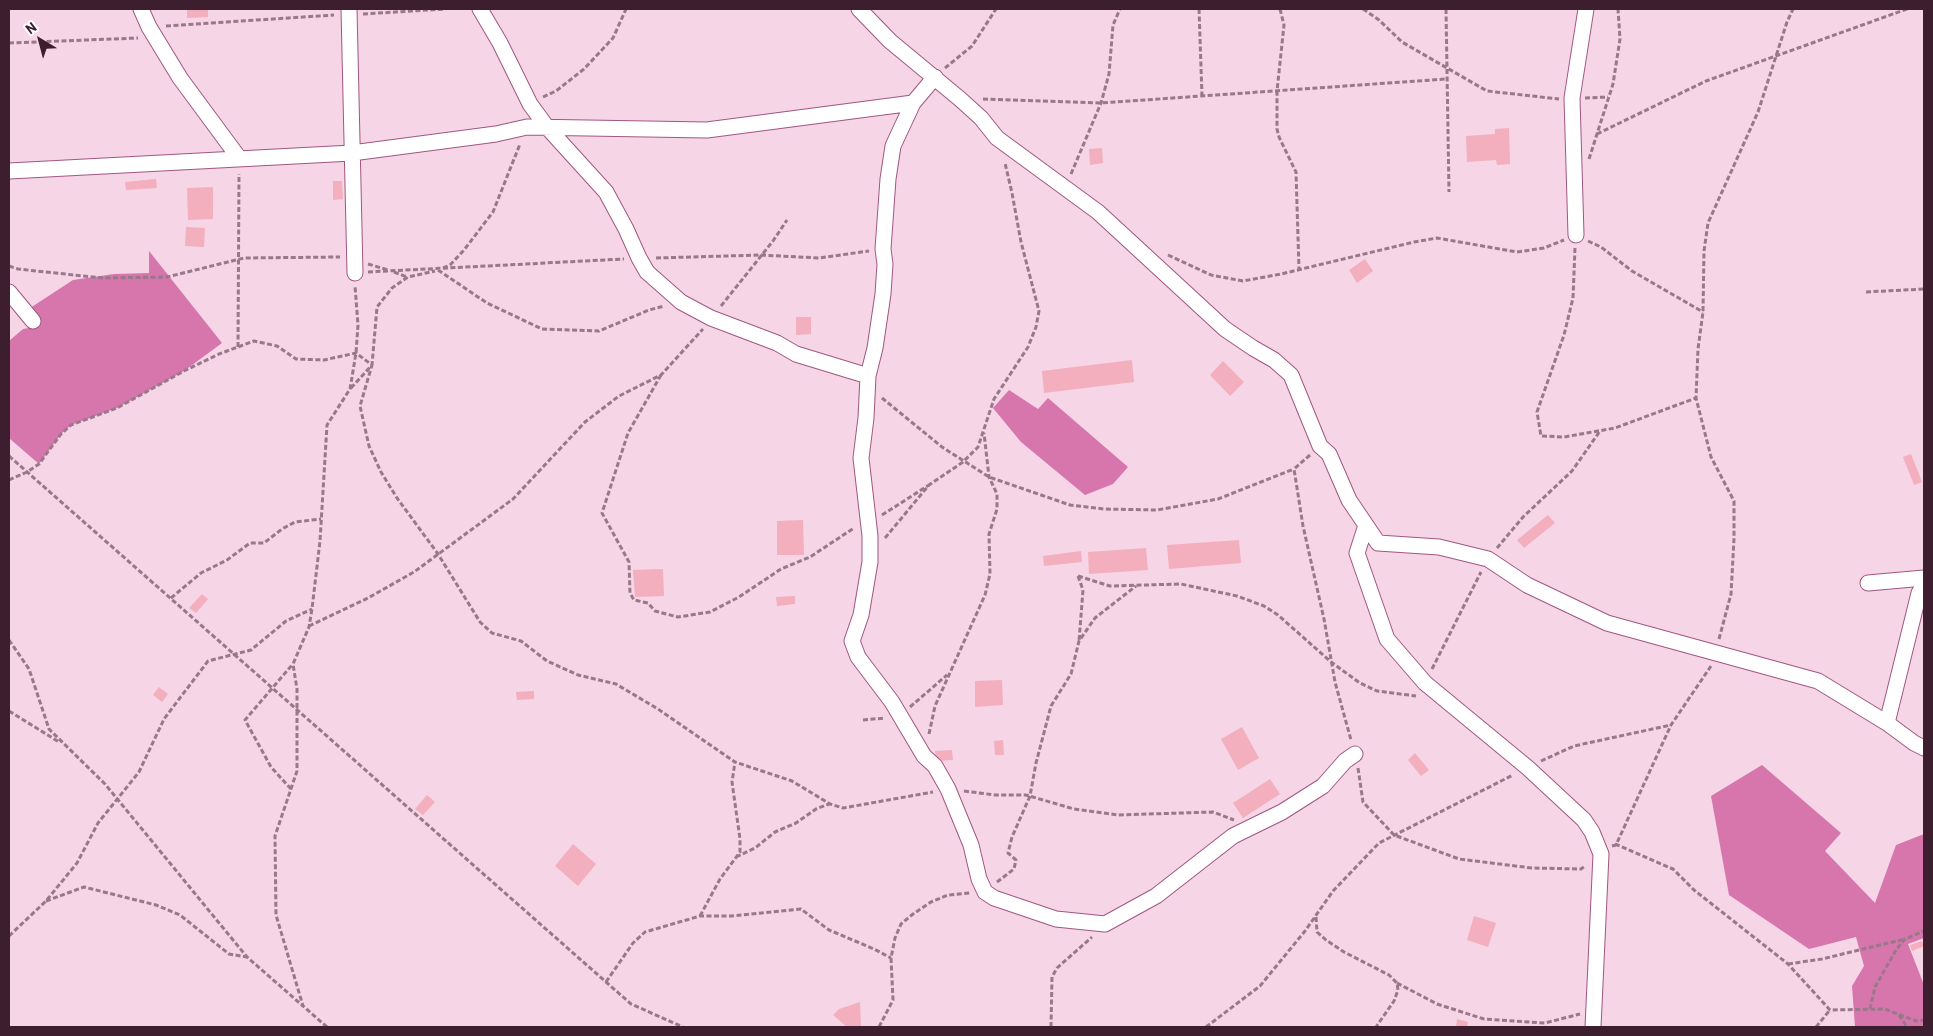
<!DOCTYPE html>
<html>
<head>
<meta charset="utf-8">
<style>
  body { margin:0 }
  #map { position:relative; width:1933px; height:1036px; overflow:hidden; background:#f6d5e6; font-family:Barlow,sans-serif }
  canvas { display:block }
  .frame { position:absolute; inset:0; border:10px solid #3c1e2f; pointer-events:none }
  .north { position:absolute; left:15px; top:15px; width:50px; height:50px; -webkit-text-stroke:4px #fff; paint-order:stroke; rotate:323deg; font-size:14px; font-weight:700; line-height:20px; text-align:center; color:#3c1e2f }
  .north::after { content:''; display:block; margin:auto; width:18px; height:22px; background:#3c1e2f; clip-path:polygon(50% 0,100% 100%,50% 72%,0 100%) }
</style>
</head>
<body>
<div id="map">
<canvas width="1933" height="1036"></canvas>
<div class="frame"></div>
<div class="north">N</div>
</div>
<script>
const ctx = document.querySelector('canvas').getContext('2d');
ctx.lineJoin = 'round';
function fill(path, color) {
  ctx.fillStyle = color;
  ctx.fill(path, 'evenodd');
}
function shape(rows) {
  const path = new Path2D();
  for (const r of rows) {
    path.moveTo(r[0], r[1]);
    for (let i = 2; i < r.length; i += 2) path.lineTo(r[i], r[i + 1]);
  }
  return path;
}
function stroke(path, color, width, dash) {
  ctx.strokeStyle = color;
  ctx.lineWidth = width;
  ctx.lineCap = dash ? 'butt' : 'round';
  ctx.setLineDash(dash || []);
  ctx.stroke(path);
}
const forest = shape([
  [149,251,222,343,184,371,117,408,71,425,61,434,39,464,9,438,9,341,23,329,39,326,27,310,73,280,114,274,149,273],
  [1009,390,1038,409,1048,398,1128,467,1113,484,1085,495,1021,442,993,408],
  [1762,765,1841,833,1825,851,1875,903,1896,845,1924,834,1924,938,1908,944,1924,985,1924,1027,1855,1027,1852,986,1864,966,1856,937,1809,949,1729,895,1711,796]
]);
const building = shape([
  [187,9,208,9,208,17,187,18],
  [1509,128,1510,164,1497,165,1496,160,1467,162,1466,136,1495,134,1495,129],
  [1102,148,1103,163,1090,165,1089,149],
  [156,179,157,188,126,190,125,182],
  [333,181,342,181,343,199,333,200],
  [213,187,213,219,188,220,187,188],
  [186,227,205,228,204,247,185,246],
  [1365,259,1373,271,1357,283,1349,270],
  [796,317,811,317,811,334,796,335],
  [1132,360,1134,382,1044,393,1042,371],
  [1223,361,1244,382,1230,396,1210,375],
  [1911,454,1922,482,1914,485,1903,457],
  [1548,515,1555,523,1524,548,1517,540],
  [803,520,804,555,777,555,777,521],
  [1239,540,1241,563,1169,569,1167,545],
  [1146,548,1148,570,1089,574,1088,552],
  [1081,551,1082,562,1044,566,1043,556],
  [663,569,664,596,635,597,633,570],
  [202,594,208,599,196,613,189,608],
  [795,596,795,604,777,606,776,597],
  [1002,680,1003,705,975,707,975,681],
  [159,687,168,694,162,702,153,695],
  [534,691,534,699,517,700,516,692],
  [1242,727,1259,758,1238,770,1221,739],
  [1003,740,1004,755,995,755,994,741],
  [952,750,953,760,936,761,935,751],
  [1415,753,1429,770,1421,776,1408,760],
  [1270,779,1280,794,1243,818,1233,803],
  [427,795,435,802,423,815,415,809],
  [573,844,596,864,578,886,555,866],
  [1474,916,1496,923,1488,947,1467,940],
  [1922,941,1924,946,1912,951,1910,945],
  [860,1002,861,1027,847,1027,833,1015,839,1009],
  [1457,1019,1468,1022,1467,1027,1456,1027]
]);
const path = shape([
  [1199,9,1202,96],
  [1280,9,1284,25,1277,91,1277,129,1279,137,1296,172,1299,269],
  [1363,9,1379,20,1402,42,1487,91,1559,99],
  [1446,9,1449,192],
  [363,14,445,9],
  [166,26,334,15],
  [9,43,138,38],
  [945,68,972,46,996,9],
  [543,97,556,91,584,69,613,38,626,9],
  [1585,98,1608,97],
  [983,99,1101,103,1446,79],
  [1597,134,1706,81,1907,9],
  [1589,159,1613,84,1620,39,1618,9],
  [1071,174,1101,103,1109,74,1113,25,1120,9],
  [1588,241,1601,247,1632,271,1703,312],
  [1575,248,1573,298,1564,335,1537,412,1541,436,1564,437,1615,428,1696,398],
  [1168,255,1211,275,1243,281,1281,274,1414,242,1437,238,1517,252,1544,248,1564,240],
  [656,258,761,255,819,258,869,251],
  [368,264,388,270],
  [9,266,18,269,102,278,167,277,244,258,340,257],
  [443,268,450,265,464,250,493,212,520,144],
  [438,270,487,303,542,329,599,331,649,310,664,306],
  [368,272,624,259],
  [394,272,407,277],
  [1866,292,1924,289],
  [721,306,773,241,787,220],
  [238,347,239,174],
  [661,375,628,433,602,513,629,562,630,593,634,600,648,603,655,611,678,617,710,612,739,597,781,569,810,557,854,528],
  [351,388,372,365,377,307,392,288,408,277,435,271],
  [882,398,942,447,989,477,1070,505,1104,509,1157,510,1218,499,1294,469],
  [1310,455,1294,469,1303,526,1324,619,1335,682,1351,740],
  [9,456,631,1004,683,1027],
  [9,480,27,472,39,464,61,434,71,425,117,408,184,371,219,354,254,341,277,346,296,359,324,360,356,353,372,365,360,406,369,446,381,472,397,498,438,554,480,622,492,633,521,641,547,661,578,675,616,684,658,709,735,762,792,781,830,804,843,808,933,792],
  [882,515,929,485],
  [885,538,929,485,963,462,978,447,994,399,1028,347,1036,327,1039,311,1021,242,1012,193,1005,163],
  [1497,548,1523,517,1572,471,1600,431],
  [1078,576,1110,586,1181,584,1237,596,1264,606,1278,615,1331,662,1360,683,1377,691,1416,696],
  [1078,576,1083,590,1079,641],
  [171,598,201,573,227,560,250,543,264,543,282,529,295,522,321,519],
  [309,626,368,598,414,572,513,499,585,422,619,396,661,375,703,329],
  [1719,639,1731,594,1734,539,1734,501,1711,457,1696,398,1698,349,1703,312,1704,251,1708,223,1758,112,1787,22,1793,9],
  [9,640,29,669,49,729,105,784,247,957,303,1006],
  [1432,669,1481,572],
  [910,707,947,675],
  [9,711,59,742],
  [863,720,885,718],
  [929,734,935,706,985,595,990,574,989,534,997,509,997,494,989,477,984,433],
  [1541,761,1574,746,1671,725],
  [1358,768,1363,802,1394,835,1459,859,1532,868,1581,869,1585,866],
  [291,789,271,767,245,720,292,665],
  [964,791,995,795,1026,795,1074,809,1118,815,1213,812,1234,820],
  [1615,844,1673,869,1694,890,1788,964,1830,1010,1885,1009,1916,1021,1924,1020],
  [1612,846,1616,845,1671,725,1711,666],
  [736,857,755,848,775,832,796,823,816,809,829,804],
  [997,882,1014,869,1016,860,1008,853,1012,837,1030,796,1036,763,1051,706,1071,674,1079,641,1095,618,1136,586],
  [46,901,84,887,156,905,180,915,229,954,247,957],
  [700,916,720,879,740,852,740,839,732,782,735,762],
  [1316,917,1317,932,1326,940,1344,952,1389,975,1397,983,1398,990,1394,1001,1376,1027],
  [9,936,46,901,77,863,98,823,139,772,164,719,208,661,251,650,286,621,312,609],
  [1788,964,1822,959,1905,939],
  [606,982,633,943,645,932,700,916,732,916,801,909,829,930,874,949,891,958],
  [1397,983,1437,1004,1484,1019,1545,1023,1580,1014],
  [1870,1009,1875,987,1896,950,1905,939,1924,931],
  [1899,1015,1907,1027],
  [327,1027,303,1006,276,915,275,836,297,771,297,689,293,664,309,627,312,609,320,541,327,425,350,389,356,353,358,325,355,286],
  [879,1027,893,1000,891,958,895,938,901,924,913,914,931,902,948,895,970,893],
  [1051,1027,1052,977,1057,968,1092,937],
  [1206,1027,1260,986,1305,931,1333,891,1379,843,1513,775],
  [1816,1027,1830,1010]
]);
const street = shape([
  [141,9,149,27,180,78,239,158],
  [349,9,355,273],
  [480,9,500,43,530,104,546,126,606,192,626,229,639,258,647,272,681,302,711,318,777,343,796,354,868,376],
  [859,9,890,41,960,99,981,118,997,138,1098,212,1225,329,1253,348,1274,360,1291,375,1320,446,1329,454,1349,500,1378,543,1439,547,1488,559,1527,585,1607,623,1818,681,1887,723,1914,743,1924,748],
  [935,77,913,103,893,146,888,179,883,249,885,264,883,294,875,348,868,376,866,418,861,458,870,536,870,562,861,615,852,641,858,657,892,702,924,756,935,766,948,789,971,845,979,879,985,892,994,898,1056,919,1105,924,1156,896,1233,836,1282,812,1323,786,1345,761,1355,754],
  [9,171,352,153,496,134,527,127,707,130,913,103],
  [1576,235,1572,98,1586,9],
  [9,292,33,321],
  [1366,525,1357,553,1387,639,1425,683,1528,768,1584,820,1592,832,1601,854,1593,1027],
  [1868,583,1924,578],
  [1887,723,1919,593,1924,585]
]);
fill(forest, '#d676ad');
fill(building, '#f3afbd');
stroke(street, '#a05781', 17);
stroke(path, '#987889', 3, [5, 2.5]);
stroke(street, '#fff', 15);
</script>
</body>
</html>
